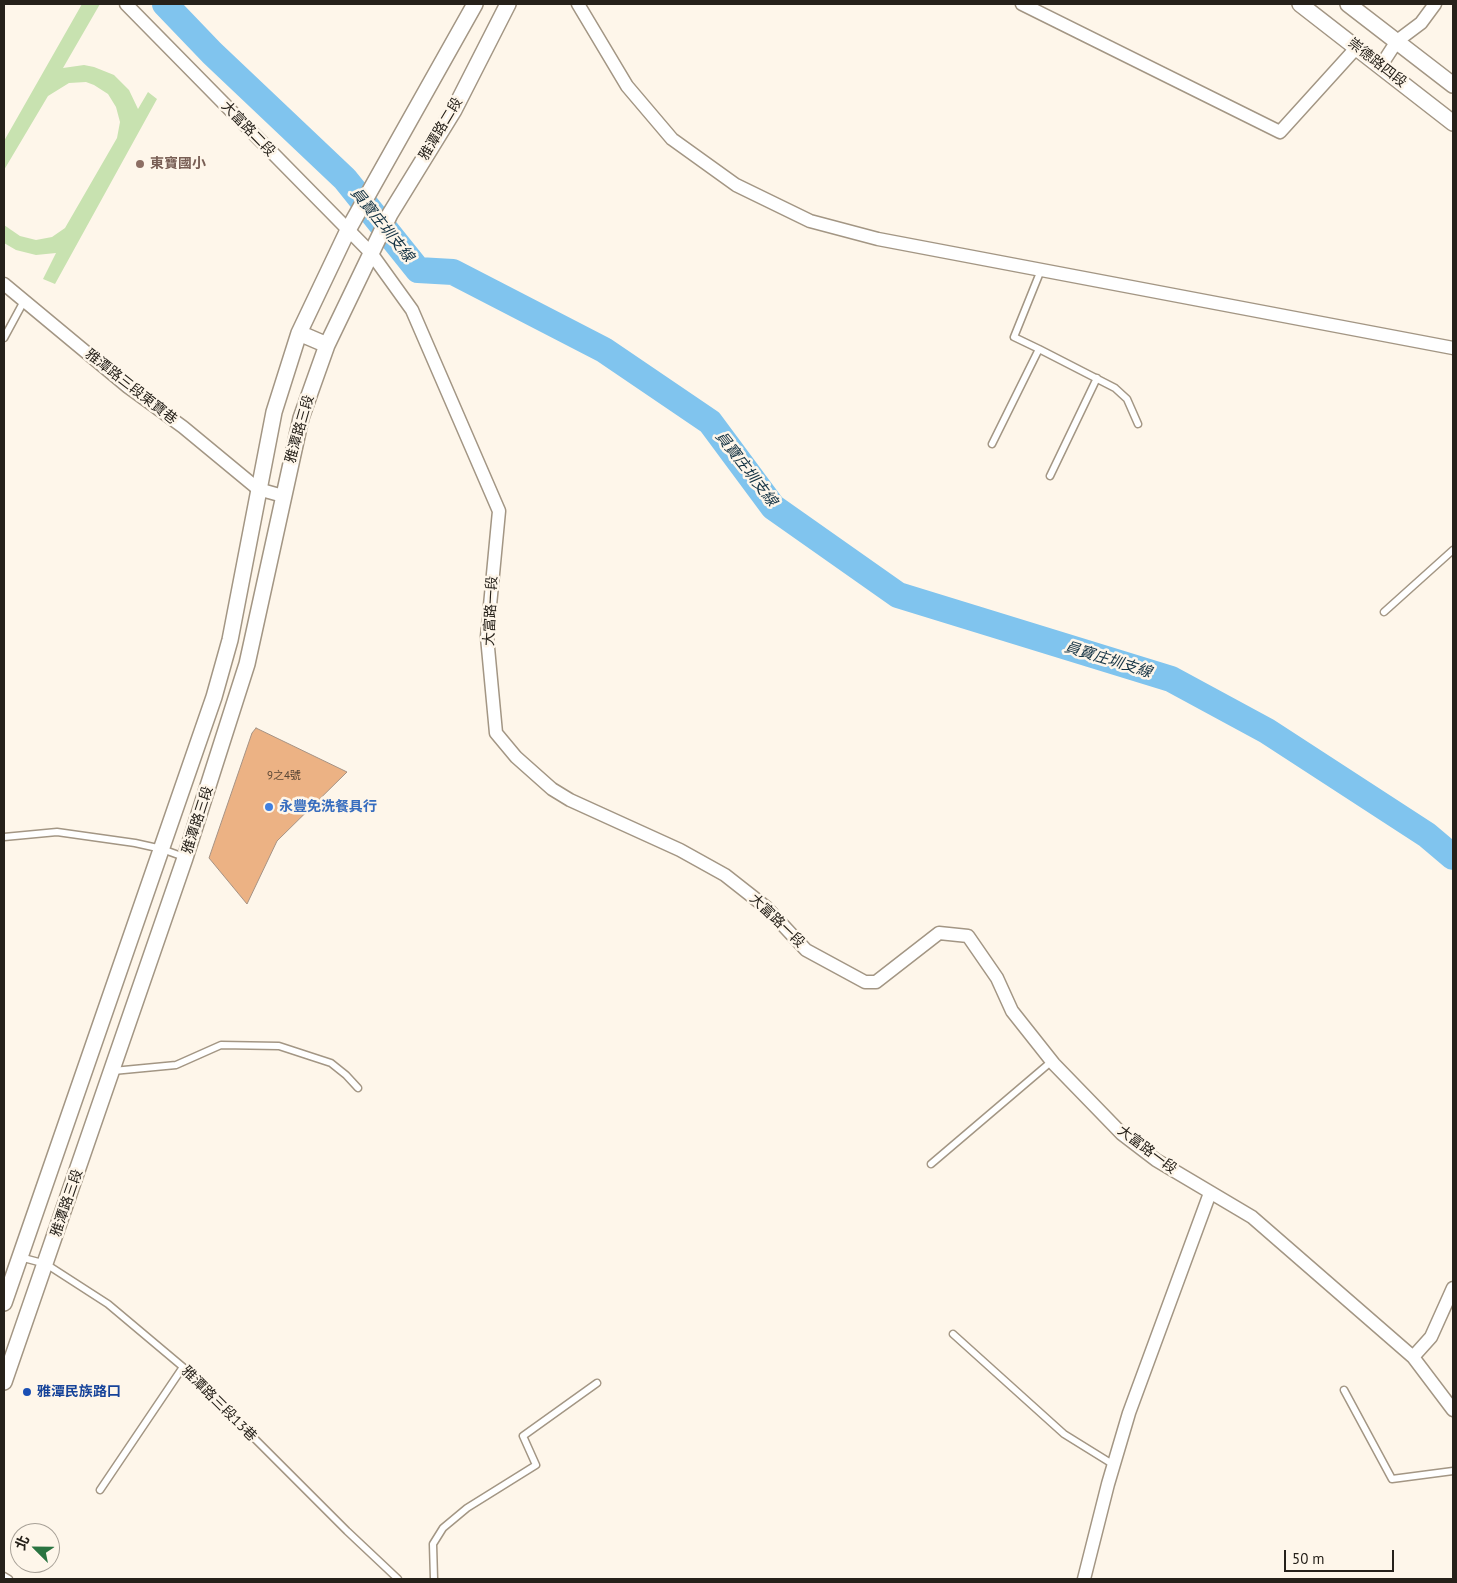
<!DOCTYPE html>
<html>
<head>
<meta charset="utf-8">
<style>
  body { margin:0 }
  #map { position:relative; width:1457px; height:1583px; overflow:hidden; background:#fef6ea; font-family:"PT Sans","Noto Sans TC",sans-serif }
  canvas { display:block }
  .frame { position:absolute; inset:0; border:5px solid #26211a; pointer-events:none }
  .north { position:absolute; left:10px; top:1523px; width:50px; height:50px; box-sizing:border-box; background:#fef6ea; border:1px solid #a8a197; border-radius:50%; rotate:293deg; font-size:14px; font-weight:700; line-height:20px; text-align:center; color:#26211a }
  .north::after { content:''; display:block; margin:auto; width:18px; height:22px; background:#2a7441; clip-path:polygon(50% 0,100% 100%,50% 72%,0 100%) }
  .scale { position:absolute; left:1284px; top:1550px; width:110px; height:22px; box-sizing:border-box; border:2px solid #26211a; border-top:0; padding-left:6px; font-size:15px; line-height:18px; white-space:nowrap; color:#26211a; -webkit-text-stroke:4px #fef6ea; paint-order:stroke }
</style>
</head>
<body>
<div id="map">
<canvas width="1457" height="1583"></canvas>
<div class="frame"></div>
<div class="north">北</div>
<div class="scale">50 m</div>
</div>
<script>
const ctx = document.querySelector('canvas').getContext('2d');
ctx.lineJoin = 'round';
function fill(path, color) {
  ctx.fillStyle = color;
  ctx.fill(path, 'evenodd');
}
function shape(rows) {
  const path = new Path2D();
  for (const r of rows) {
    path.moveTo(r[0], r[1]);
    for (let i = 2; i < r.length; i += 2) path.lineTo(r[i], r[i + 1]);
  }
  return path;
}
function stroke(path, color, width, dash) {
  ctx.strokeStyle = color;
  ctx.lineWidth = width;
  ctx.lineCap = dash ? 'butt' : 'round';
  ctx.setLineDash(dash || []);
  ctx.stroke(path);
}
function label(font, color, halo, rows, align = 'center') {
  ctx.font = font + ' "PT Sans","Noto Sans TC",sans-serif';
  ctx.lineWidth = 5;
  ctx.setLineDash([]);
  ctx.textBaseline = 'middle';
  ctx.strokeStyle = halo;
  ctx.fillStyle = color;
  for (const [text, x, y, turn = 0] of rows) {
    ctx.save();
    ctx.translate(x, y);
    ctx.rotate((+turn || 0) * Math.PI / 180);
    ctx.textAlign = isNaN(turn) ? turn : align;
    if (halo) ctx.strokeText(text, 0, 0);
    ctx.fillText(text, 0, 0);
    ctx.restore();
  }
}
const green = shape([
  [82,4,100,4,63,68,84,65,94,67,114,75,129,90,138,109,148,92,157,99,55,284,43,279,56,253,36,255,16,250,4,243,4,225,20,236,36,240,52,237,65,228,117,138,120,122,116,107,108,94,94,85,86,82,69,83,48,96,4,170,4,141]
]);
const river = shape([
  [165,4,212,53,345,179,418,270,453,272,604,350,710,422,773,507,898,595,1171,679,1267,731,1427,835,1453,857]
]);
const building = shape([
  [256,728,347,772,277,841,247,904,209,858,252,733,256,728]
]);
const service = shape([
  [4,338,24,301],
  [1039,349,1115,388,1127,399,1138,424],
  [992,444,1039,349,1014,337,1041,270],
  [1050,476,1097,378],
  [1384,612,1453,550],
  [4,837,57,832,135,843,162,849,184,857],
  [113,1071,176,1065,221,1045,279,1046,331,1063,346,1075,358,1088],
  [931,1164,1052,1061],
  [20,1257,46,1264,108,1304,183,1367,347,1531,398,1579],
  [953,1334,1064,1434,1114,1465],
  [1344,1390,1392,1479,1453,1471],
  [100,1490,183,1367],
  [4,1576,9,1579],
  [434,1579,433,1544,443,1528,467,1508,536,1465,523,1436,597,1383]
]);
const minor = shape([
  [126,4,371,253,412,310,499,511,487,637,496,733,516,757,552,789,570,800,680,850,725,875,767,908,806,950,865,982,876,982,939,933,968,936,997,978,1012,1011,1054,1064,1122,1134,1156,1160,1252,1217,1413,1357,1453,1410],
  [578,4,627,86,672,139,736,185,810,221,878,239,1453,348],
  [1022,4,1280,132,1357,47],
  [1380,67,1397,41,1421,23,1435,4],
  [4,284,128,387,183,427,258,489,283,496],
  [1413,1357,1431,1337,1453,1288],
  [1084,1579,1108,1484,1129,1413,1210,1193]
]);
const tertiary = shape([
  [1300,4,1453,123],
  [1348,4,1453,85],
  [299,333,327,345],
  [4,1303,214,697,230,640,274,412,299,333,348,230,475,4],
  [4,1382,185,858,247,664,301,418,327,345,390,214,454,110,508,4]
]);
const markers = [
  [140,164,5,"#8d6e63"],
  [269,807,5,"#3f7fe0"],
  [27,1392,5,"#1a4fb4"]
];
const numberNames = [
  ["9之4號",284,776]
];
const streetNames = [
  ["崇德路四段",1377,63,38],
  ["大富路二段",248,129,46],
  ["雅潭路二段",441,129,-59],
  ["雅潭路三段東寶巷",131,387,38],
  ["雅潭路三段",300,429,-74],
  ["大富路一段",491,611,-87],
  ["雅潭路三段",198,820,-72],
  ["大富路一段",777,921,44],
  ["大富路一段",1147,1150,37],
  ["雅潭路三段",67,1203,-71],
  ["雅潭路三段13巷",219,1404,45]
];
const educationNames = [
  ["東寶國小",150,164]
];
const shopNames = [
  ["永豐免洗餐具行",279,807]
];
const transitNames = [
  ["雅潭民族路口",37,1392]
];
const waterNames = [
  ["員寶庄圳支線",382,225,51],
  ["員寶庄圳支線",746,469,52],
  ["員寶庄圳支線",1108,660,17]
];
fill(green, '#c8e2b0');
stroke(river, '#80c4ee', 26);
fill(building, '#ecb284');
stroke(building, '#a59284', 1);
stroke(service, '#a39684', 9);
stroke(minor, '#a39684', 15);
stroke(tertiary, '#a39684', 18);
stroke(service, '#fff', 6);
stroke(minor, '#fff', 12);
stroke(tertiary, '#fff', 15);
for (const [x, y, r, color] of markers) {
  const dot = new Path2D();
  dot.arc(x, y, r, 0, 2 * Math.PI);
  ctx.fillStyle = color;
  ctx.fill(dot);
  stroke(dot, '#fef6ea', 2);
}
label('11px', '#584534', null, numberNames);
label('14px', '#26211a', '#fef6ea', streetNames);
label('bold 14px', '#785e54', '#fef6ea', educationNames, 'left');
label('bold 14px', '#366cbe', '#fef6ea', shopNames, 'left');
label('bold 14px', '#164399', '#fef6ea', transitNames, 'left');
label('italic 15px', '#133243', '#fef6ea', waterNames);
</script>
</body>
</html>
